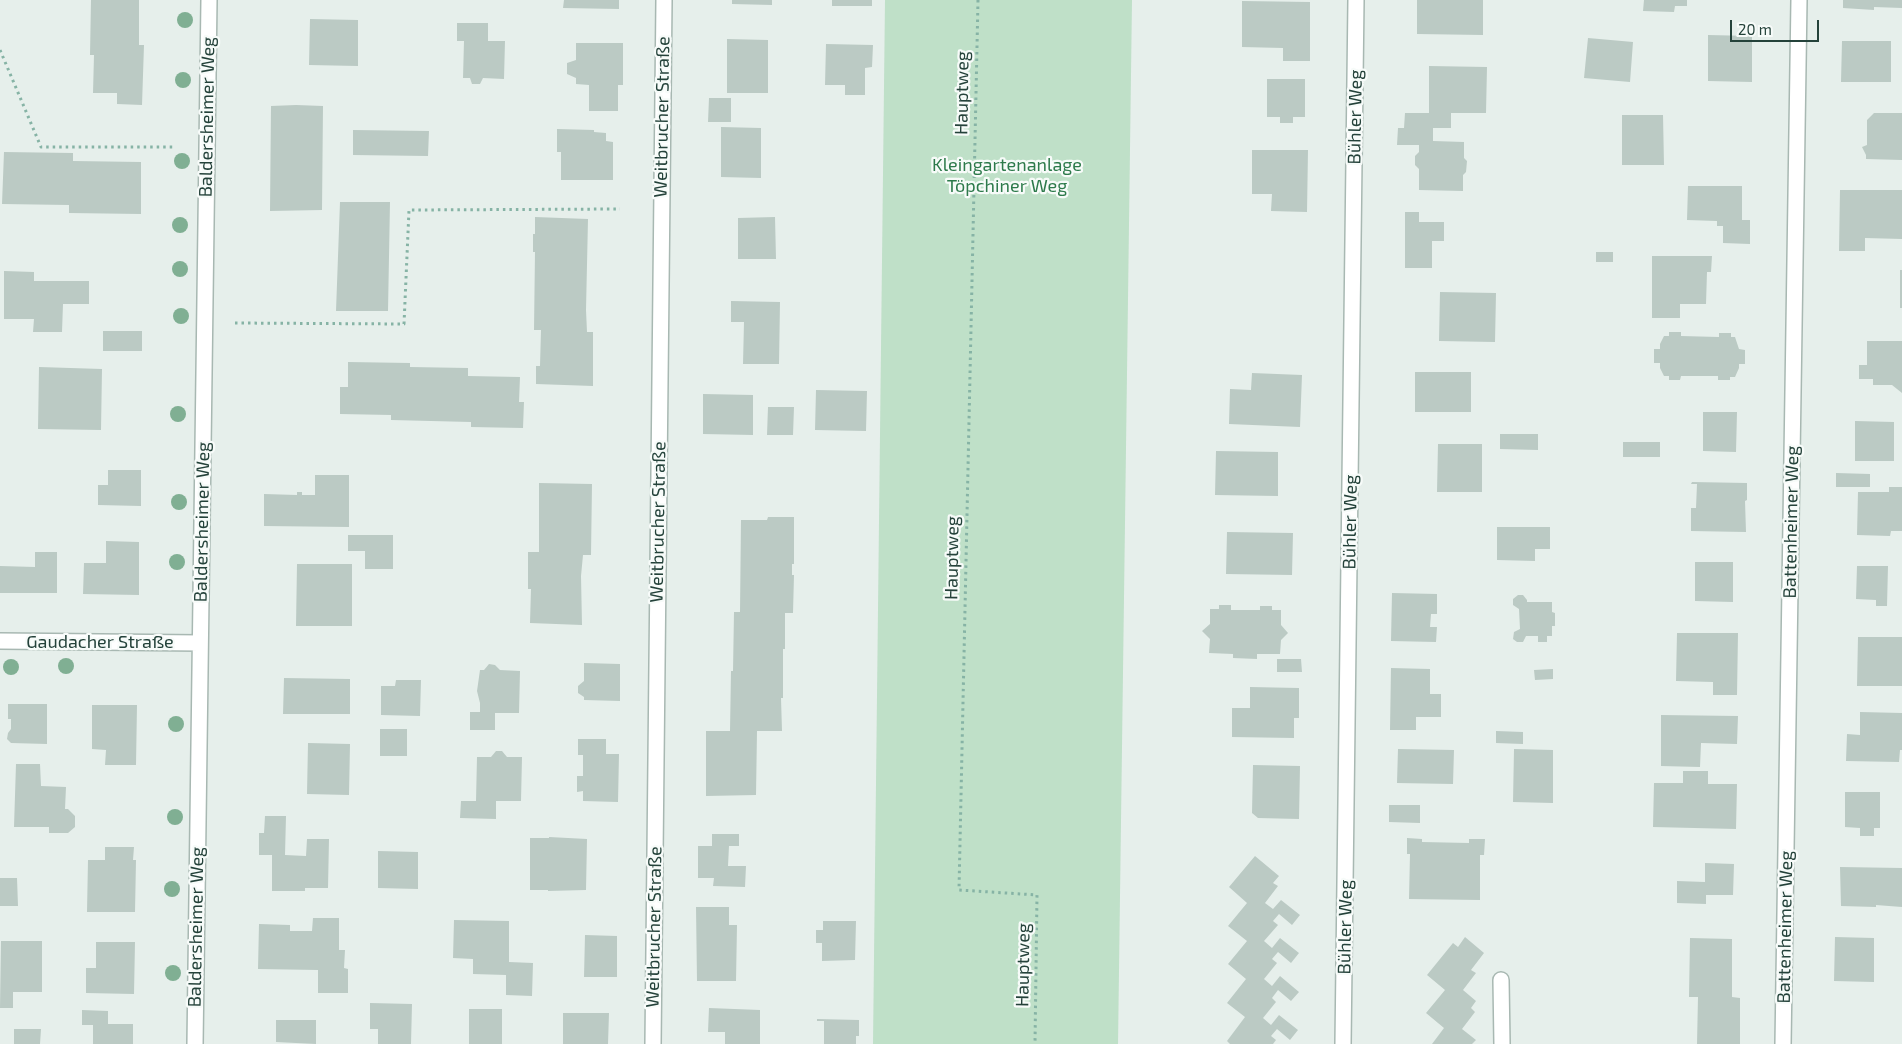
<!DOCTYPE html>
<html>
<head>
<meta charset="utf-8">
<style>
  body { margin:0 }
  #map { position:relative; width:1902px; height:1044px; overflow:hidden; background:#e6efeb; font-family:"Exo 2",sans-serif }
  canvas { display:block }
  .scale { position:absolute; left:1730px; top:20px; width:89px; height:22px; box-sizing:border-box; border:2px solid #24423a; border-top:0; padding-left:6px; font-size:15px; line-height:18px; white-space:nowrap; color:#24423a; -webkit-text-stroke:4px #f7fbf9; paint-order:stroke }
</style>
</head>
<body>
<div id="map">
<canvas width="1902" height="1044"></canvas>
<div class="scale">20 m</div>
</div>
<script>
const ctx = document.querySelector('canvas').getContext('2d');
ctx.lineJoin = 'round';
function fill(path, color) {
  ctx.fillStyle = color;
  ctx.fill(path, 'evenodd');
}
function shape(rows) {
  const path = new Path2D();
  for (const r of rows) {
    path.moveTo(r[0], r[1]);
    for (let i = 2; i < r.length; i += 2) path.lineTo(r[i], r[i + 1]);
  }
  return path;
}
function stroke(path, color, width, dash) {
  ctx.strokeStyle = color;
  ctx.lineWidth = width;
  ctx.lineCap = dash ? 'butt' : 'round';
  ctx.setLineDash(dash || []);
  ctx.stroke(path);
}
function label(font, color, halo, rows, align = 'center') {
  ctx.font = font + ' "Exo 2",sans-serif';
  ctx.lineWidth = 4.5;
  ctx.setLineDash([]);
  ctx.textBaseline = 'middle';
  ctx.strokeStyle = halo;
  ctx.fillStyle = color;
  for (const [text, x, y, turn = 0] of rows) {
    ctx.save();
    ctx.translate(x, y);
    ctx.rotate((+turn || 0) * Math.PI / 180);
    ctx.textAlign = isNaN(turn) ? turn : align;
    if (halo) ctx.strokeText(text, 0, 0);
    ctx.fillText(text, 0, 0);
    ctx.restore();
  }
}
const green = shape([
  [885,0,1132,0,1118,1044,873,1044]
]);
const building = shape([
  [91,0,139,0,139,45,144,45,142,105,117,104,117,93,93,93,94,55,90,55],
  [564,0,619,0,619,9,563,8],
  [732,0,772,0,772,5,732,4],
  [832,0,872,0,872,6,832,6],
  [1417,0,1483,0,1483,35,1417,34],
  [1644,0,1687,0,1687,6,1675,6,1674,12,1643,11],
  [1843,0,1902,0,1902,8,1874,7,1874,10,1843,8],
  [1242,1,1310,2,1310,61,1283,61,1283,48,1242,47],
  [310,19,358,20,358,66,309,65],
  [457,23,488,23,488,41,505,41,504,79,483,78,480,84,472,84,470,78,463,78,464,41,457,41],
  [1708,35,1752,36,1752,82,1708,81],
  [1588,38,1633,42,1630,82,1584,78],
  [727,39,768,40,768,93,727,93],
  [1842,41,1891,41,1891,82,1841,82],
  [576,43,623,43,623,85,618,85,618,111,589,111,589,85,576,84,576,78,567,74,567,63,576,60],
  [826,44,873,45,872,67,865,68,865,95,845,95,845,85,825,85],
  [1429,66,1487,67,1486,113,1451,113,1451,128,1433,128,1433,141,1464,142,1464,158,1467,161,1466,172,1463,175,1463,191,1419,190,1419,169,1415,165,1415,156,1419,152,1419,145,1397,145,1398,128,1404,128,1405,113,1429,113],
  [1267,79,1305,79,1305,117,1293,117,1293,123,1280,123,1280,117,1267,117],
  [709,98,731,98,731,122,708,122],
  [296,105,323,106,322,210,270,211,271,106],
  [1874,113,1902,113,1902,160,1866,159,1866,155,1862,147,1867,145,1867,120],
  [1622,115,1663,115,1664,165,1622,165],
  [721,127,761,128,761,178,721,177],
  [557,129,594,130,594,132,606,133,606,141,613,142,613,180,561,180,561,152,557,152],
  [353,130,429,131,428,156,353,155],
  [1252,150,1308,150,1307,212,1271,211,1272,194,1252,194],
  [4,152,73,153,73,161,141,162,141,214,69,213,69,205,2,204],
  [1688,186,1742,186,1742,220,1750,220,1750,244,1723,243,1723,226,1717,226,1717,221,1687,220],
  [1840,190,1902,190,1902,239,1865,238,1865,251,1839,251],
  [340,202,390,202,388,311,336,311],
  [1405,212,1419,212,1419,222,1444,222,1444,241,1432,241,1432,268,1405,268],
  [535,217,588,219,586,310,587,332,593,332,593,386,536,384,536,366,540,366,541,330,534,330,535,252,533,252,533,234,535,234],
  [775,217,776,259,738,259,738,218],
  [1596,252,1613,252,1613,262,1596,262],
  [1652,256,1712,256,1711,272,1707,272,1706,304,1680,304,1680,318,1652,318],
  [1900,270,1902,270,1902,308,1900,308],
  [4,271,34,272,34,281,89,281,89,304,63,304,62,332,33,332,34,319,4,319],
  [1440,292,1496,293,1495,342,1439,341],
  [731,301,780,302,779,364,743,364,744,322,731,322],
  [103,331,142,331,142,351,103,351],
  [1669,332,1681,332,1681,336,1719,337,1719,333,1731,333,1731,337,1735,337,1739,349,1745,350,1745,364,1739,364,1739,368,1735,377,1730,377,1730,380,1718,380,1718,376,1681,376,1680,380,1669,380,1669,376,1664,376,1660,368,1660,363,1654,363,1654,349,1660,349,1660,344,1664,336,1669,336],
  [1867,341,1902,341,1902,393,1892,385,1873,385,1873,379,1859,379,1859,365,1867,365],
  [348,362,410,363,410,367,468,368,468,376,520,377,519,402,524,402,523,428,471,427,471,422,391,420,391,415,340,414,340,387,348,387],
  [39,367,102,369,101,430,38,429],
  [1415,372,1471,372,1471,412,1415,412],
  [1252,373,1302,375,1300,427,1229,424,1230,389,1251,390],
  [816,390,867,391,866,431,815,430],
  [703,394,753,395,753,435,703,434],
  [768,407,794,407,793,435,767,435],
  [1703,412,1737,412,1736,452,1703,451],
  [1855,421,1894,422,1894,461,1855,461],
  [1500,434,1538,434,1538,450,1500,449],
  [1623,442,1660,442,1660,457,1623,457],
  [1438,444,1482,444,1482,492,1437,492],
  [1216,451,1278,452,1278,496,1215,495],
  [108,470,141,470,141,506,98,505,98,485,108,485],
  [1836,473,1870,474,1870,487,1836,487],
  [315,475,349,475,349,527,264,526,264,494,297,495,297,492,302,492,302,495,315,495],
  [1692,482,1747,483,1747,500,1745,501,1746,532,1691,531,1691,508,1696,508,1697,484,1691,484],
  [539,483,592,484,591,555,583,555,581,576,582,625,530,623,531,589,528,589,528,552,539,552],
  [1889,487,1902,487,1902,531,1891,531,1890,536,1857,535,1858,492,1889,492],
  [768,517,794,517,794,564,792,564,792,575,794,575,793,613,785,613,785,649,783,649,783,698,781,698,782,731,757,731,756,795,706,796,706,731,730,731,731,671,733,671,734,612,740,612,741,520,767,520],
  [1497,527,1550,527,1550,549,1535,549,1535,561,1497,560],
  [1227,532,1293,533,1292,575,1226,574],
  [348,535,393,535,393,569,365,569,365,551,348,551],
  [106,541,139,542,139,595,83,594,84,563,106,563],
  [35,552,57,552,57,593,0,593,0,566,35,567],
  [1695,562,1733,562,1733,602,1695,601],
  [297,564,352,564,352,626,296,626],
  [1857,566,1888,566,1887,606,1876,606,1876,600,1856,599],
  [1392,593,1437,594,1437,614,1431,614,1430,627,1437,627,1436,642,1391,641],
  [1518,595,1523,595,1527,600,1527,602,1552,602,1552,612,1555,613,1555,626,1552,626,1552,636,1547,636,1547,642,1538,642,1538,636,1526,636,1523,642,1517,642,1513,639,1514,632,1520,629,1519,609,1513,605,1513,599],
  [1219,605,1231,605,1231,610,1260,610,1260,606,1272,606,1272,610,1281,610,1281,625,1288,633,1281,640,1280,654,1257,654,1257,659,1233,658,1233,654,1209,653,1210,639,1202,631,1210,624,1210,609,1219,609],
  [1677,633,1738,633,1737,695,1713,695,1713,682,1676,681],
  [1858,637,1902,637,1902,686,1857,686],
  [1277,659,1301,659,1302,672,1277,672],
  [584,663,620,664,620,701,584,700,584,697,578,693,578,686,584,681],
  [489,664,495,665,500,670,520,671,519,713,495,713,495,730,470,730,470,712,480,712,480,703,477,691,480,670,484,670],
  [1391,668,1430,669,1430,694,1441,694,1441,717,1416,717,1416,730,1390,730],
  [1553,669,1553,679,1535,680,1534,670],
  [284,678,350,679,350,714,283,714],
  [396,680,421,680,420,716,381,715,381,686,395,686],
  [1250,687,1299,688,1299,718,1294,718,1294,738,1232,737,1232,708,1250,708],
  [8,704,47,704,47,744,11,743,7,739,8,733,11,729,11,719,8,719],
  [92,705,137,705,136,765,105,765,106,750,92,749],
  [1860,712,1902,713,1902,750,1900,750,1899,762,1846,761,1847,734,1860,735],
  [1661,715,1738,716,1737,744,1701,743,1700,767,1661,766],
  [380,729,407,729,407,756,380,756],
  [1496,731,1523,732,1523,744,1496,743],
  [578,739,606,739,606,754,619,754,618,802,583,801,583,791,577,792,577,776,583,776,583,755,578,755],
  [308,743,350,744,349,795,307,794],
  [1398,749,1454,750,1453,784,1397,783],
  [1514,749,1553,750,1553,803,1513,802],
  [496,751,502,751,507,757,522,757,521,801,496,801,496,819,460,818,461,801,476,801,477,757,491,757],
  [16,764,40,764,41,786,66,787,65,809,68,809,75,816,75,827,68,833,49,833,49,827,14,827],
  [1253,765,1300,766,1299,819,1258,818,1252,813],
  [1683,771,1708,771,1708,784,1737,784,1736,829,1653,827,1654,783,1683,783],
  [1845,792,1880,792,1880,828,1874,828,1874,836,1860,836,1860,828,1845,827],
  [1389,805,1420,805,1420,823,1389,822],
  [265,816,286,816,285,855,306,856,307,839,329,839,328,888,305,888,305,891,272,891,272,855,259,855,259,833,264,833],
  [712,834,739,834,739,846,729,846,728,866,746,866,745,887,713,886,714,878,698,878,698,846,712,846],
  [549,837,587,839,586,890,548,891,548,890,530,890,530,838,549,838],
  [1407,838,1422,839,1422,842,1469,843,1469,839,1485,839,1484,855,1480,855,1480,900,1409,899,1410,854,1407,854],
  [105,847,134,847,133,860,136,860,135,912,87,912,88,860,105,860],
  [378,851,418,852,418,889,378,888],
  [1255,856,1279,876,1273,883,1278,886,1265,903,1273,909,1281,900,1300,915,1292,925,1279,914,1273,921,1278,925,1264,941,1272,948,1280,938,1299,953,1291,963,1278,952,1272,959,1277,963,1264,979,1272,986,1280,976,1299,992,1291,1001,1278,990,1272,998,1276,1002,1263,1018,1271,1025,1279,1015,1298,1030,1290,1040,1277,1029,1271,1036,1276,1040,1273,1044,1230,1044,1227,1041,1245,1017,1227,1003,1246,979,1228,964,1247,941,1228,926,1247,903,1229,887],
  [1705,863,1734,864,1733,895,1706,895,1706,904,1677,903,1677,881,1705,882],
  [1840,867,1902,868,1902,907,1876,905,1876,907,1841,906],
  [0,878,17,878,18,906,0,906],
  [696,907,729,907,729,925,737,925,736,981,697,981],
  [313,918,339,918,339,950,345,950,344,968,348,969,348,993,318,993,318,970,258,969,259,924,290,925,290,931,312,931],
  [454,920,509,921,509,962,533,963,532,996,506,995,506,975,473,974,473,959,453,958],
  [823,921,856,921,855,960,822,961,822,943,816,943,816,930,823,930],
  [585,935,617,936,617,977,584,977],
  [1465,937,1484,953,1471,970,1476,973,1463,990,1476,1001,1471,1008,1475,1012,1462,1029,1476,1040,1472,1044,1432,1044,1444,1028,1426,1013,1445,990,1427,975,1453,943,1458,947],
  [1835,937,1874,938,1874,982,1834,981],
  [1690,938,1732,939,1732,997,1740,998,1740,1044,1697,1044,1698,997,1689,997],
  [1,941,42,941,42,992,13,992,13,1008,0,1008],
  [96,942,135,942,134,994,86,993,86,968,96,968],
  [370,1003,412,1004,411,1044,378,1044,378,1029,370,1029],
  [709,1008,760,1010,760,1044,725,1044,725,1032,708,1032],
  [469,1009,502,1009,502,1044,469,1044],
  [82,1010,108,1011,108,1024,133,1024,133,1044,93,1044,93,1025,82,1025],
  [563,1013,609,1013,608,1044,563,1044],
  [817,1019,859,1020,859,1036,856,1036,856,1044,824,1044,824,1021,817,1021],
  [276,1020,316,1020,316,1044,276,1042],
  [14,1029,41,1029,40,1044,14,1044]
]);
const path = shape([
  [978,0,959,890,1037,895,1035,1044],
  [0,50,41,147,176,147],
  [235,323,404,324,409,210,620,209]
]);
const service = shape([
  [1501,980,1502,1044]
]);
const minor = shape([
  [0,641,200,643],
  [195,1044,209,0],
  [653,1044,664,0],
  [1343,1044,1356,0],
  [1783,1044,1799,0]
]);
const trees = [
  [185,20],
  [183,80],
  [182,161],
  [180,225],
  [180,269],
  [181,316],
  [178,414],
  [179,502],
  [177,562],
  [66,666],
  [11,667],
  [176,724],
  [175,817],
  [172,889],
  [173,973]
];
const streetNames = [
  ["Hauptweg",962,93,-89],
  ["Baldersheimer Weg",207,117,-89],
  ["Weitbrucher Straße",662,117,-89],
  ["Bühler Weg",1355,117,-89],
  ["Baldersheimer Weg",202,522,-89],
  ["Weitbrucher Straße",658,522,-89],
  ["Bühler Weg",1350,522,-89],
  ["Battenheimer Weg",1791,522,-89],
  ["Hauptweg",952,558,-89],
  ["Gaudacher Straße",100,642],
  ["Baldersheimer Weg",196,927,-89],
  ["Weitbrucher Straße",654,927,-89],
  ["Bühler Weg",1345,927,-89],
  ["Battenheimer Weg",1785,927,-89],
  ["Hauptweg",1023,965,-89]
];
const parkNames = [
  ["Kleingartenanlage",1007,165],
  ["Töpchiner Weg",1007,186]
];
fill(green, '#bfe0c8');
fill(building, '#bbcac4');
stroke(service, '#a8b8b2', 18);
stroke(minor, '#a8b8b2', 18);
stroke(path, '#86b3a5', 3, [2.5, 4]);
stroke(service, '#fff', 15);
stroke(minor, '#fff', 15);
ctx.fillStyle = '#80af93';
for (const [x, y] of trees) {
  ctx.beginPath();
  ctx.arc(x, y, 8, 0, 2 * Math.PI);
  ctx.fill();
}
label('18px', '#24423a', '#f7fbf9', streetNames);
label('18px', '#2d7a4b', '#f7fbf9', parkNames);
</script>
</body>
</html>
